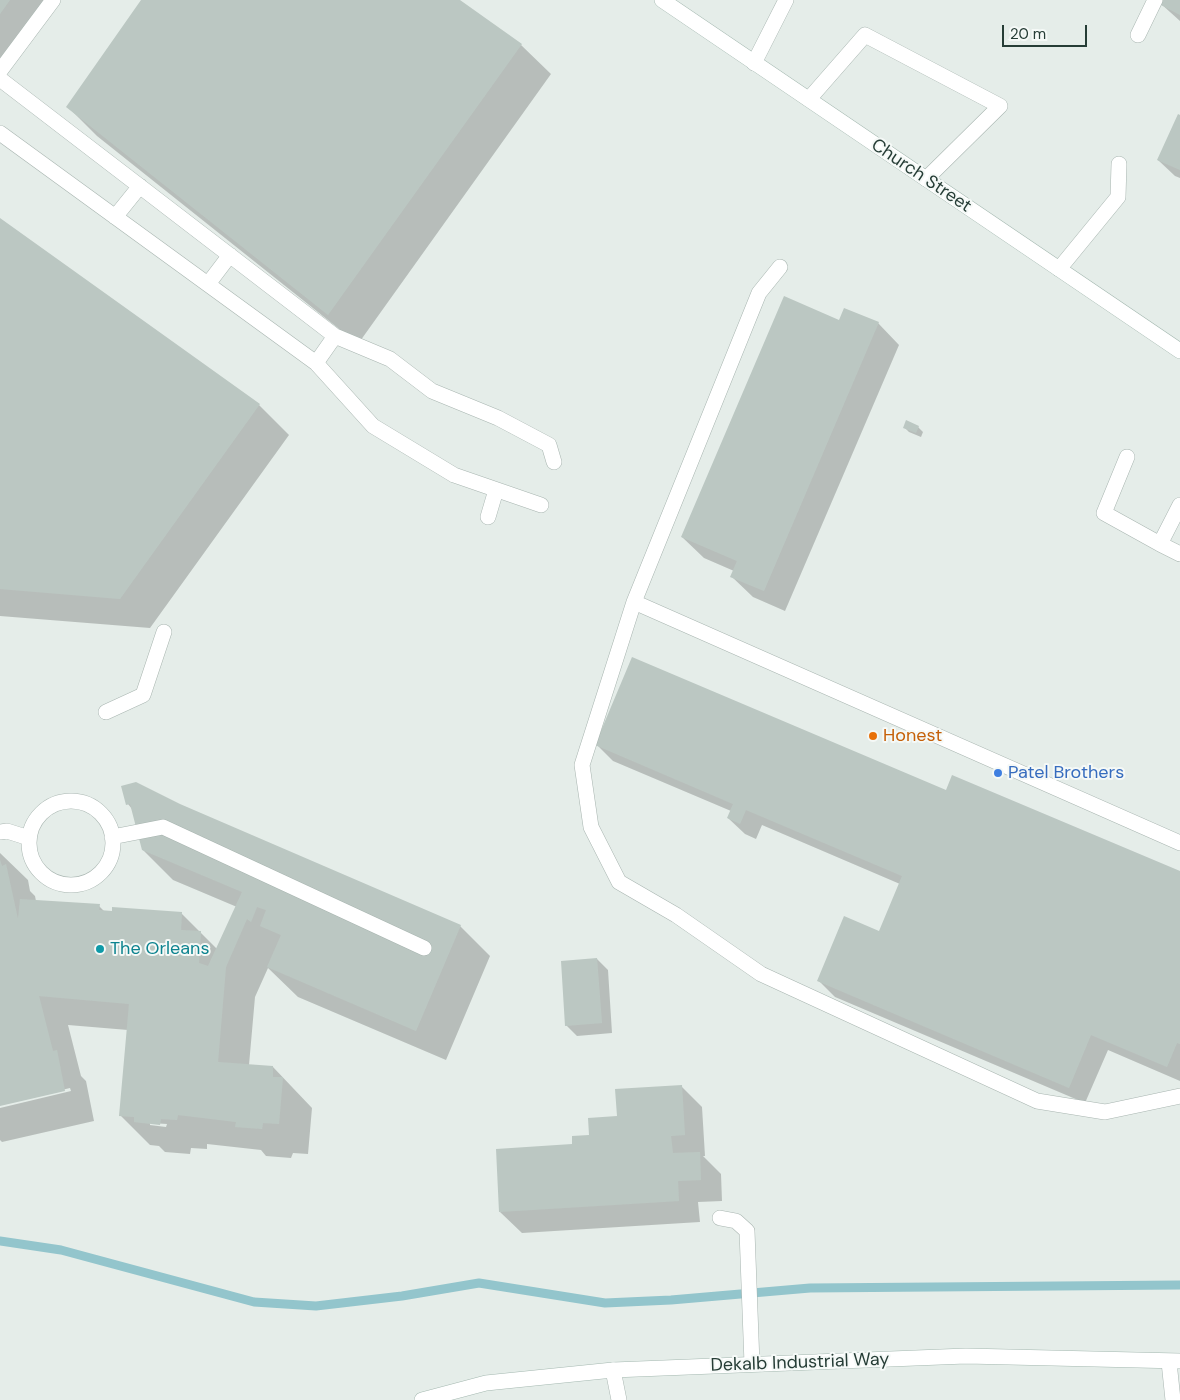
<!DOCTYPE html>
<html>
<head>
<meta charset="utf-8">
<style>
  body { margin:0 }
  #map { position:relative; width:1180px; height:1400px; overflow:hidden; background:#e5ede9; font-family:"DM Sans",sans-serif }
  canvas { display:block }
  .scale { position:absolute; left:1002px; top:25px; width:85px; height:22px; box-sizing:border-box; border:2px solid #263d36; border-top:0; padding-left:6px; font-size:15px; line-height:18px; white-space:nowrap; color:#263d36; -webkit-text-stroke:4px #f5f9f7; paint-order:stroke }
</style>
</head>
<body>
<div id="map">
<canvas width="1180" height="1400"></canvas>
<div class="scale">20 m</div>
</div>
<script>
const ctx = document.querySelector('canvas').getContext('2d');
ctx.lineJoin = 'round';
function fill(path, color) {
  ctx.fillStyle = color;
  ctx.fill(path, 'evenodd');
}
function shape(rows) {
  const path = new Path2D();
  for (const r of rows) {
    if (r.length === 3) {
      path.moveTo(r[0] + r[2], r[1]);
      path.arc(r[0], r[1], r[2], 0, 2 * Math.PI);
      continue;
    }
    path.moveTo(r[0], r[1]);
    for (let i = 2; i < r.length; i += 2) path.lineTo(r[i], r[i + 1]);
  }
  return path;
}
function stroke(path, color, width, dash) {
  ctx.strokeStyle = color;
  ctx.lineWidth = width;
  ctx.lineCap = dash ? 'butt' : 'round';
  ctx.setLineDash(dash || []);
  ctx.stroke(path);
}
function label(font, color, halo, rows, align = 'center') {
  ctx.font = font + ' "DM Sans",sans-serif';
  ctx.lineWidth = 4;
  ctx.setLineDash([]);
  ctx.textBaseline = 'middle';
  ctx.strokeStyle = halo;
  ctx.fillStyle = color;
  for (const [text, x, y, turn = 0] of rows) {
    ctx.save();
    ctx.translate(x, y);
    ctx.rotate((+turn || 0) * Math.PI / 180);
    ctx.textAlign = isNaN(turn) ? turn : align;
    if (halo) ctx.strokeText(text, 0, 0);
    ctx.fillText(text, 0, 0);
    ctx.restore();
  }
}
const shadow = shape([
  [0,0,61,0,0,84],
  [143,0,458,0,521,45,551,74,358,344,97,136,68,107],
  [1180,0,1180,21,1160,3],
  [1180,116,1180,178,1175,176,1158,160],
  [0,219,259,405,289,435,150,628,0,616],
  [840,322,878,323,899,345,785,611,753,597,731,576,734,571,704,558,682,537],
  [904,427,918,427,923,432,921,437,909,432],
  [597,745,946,792,1180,873,1180,1081,1108,1050,1085,1103,835,997,818,980,880,932,900,884,762,825,756,839,745,834,728,818,731,811,613,761],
  [122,787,180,805,460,926,490,956,446,1060,298,997,268,968,255,997,249,1065,273,1067,312,1108,308,1154,293,1153,291,1158,266,1156,261,1150,207,1144,207,1149,191,1148,190,1154,165,1152,159,1146,150,1145,120,1115,128,1030,68,1025,81,1076,86,1081,94,1121,2,1142,0,1140,0,1108,71,1091,70,1088,0,1105,0,853,28,880,30,891,35,896,36,901,99,906,105,912,182,914,217,949,237,907,173,880,143,850,132,809,128,804],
  [150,1123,167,1124,166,1127,150,1125],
  [597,959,608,970,612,1033,577,1036,566,1025],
  [681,1086,702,1107,705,1156,703,1156,721,1174,722,1201,698,1202,700,1222,522,1233,500,1212,574,1146,618,1117]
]);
const stream = shape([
  [0,1241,61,1250,254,1302,316,1306,402,1296,479,1283,605,1303,671,1300,810,1288,1180,1285]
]);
const building = shape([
  [0,0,10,0,0,14],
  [141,0,460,0,522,44,328,315,66,107],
  [1161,0,1180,0,1180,15,1159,4],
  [1178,114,1180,115,1180,170,1157,160],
  [0,218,260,404,120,599,0,589],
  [784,296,839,320,844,308,879,322,764,591,730,577,737,561,681,537],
  [906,420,919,426,916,433,903,428],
  [632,657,946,790,952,775,1180,871,1180,1044,1177,1043,1167,1067,1091,1035,1069,1088,817,981,844,916,879,931,902,876,746,810,740,824,727,818,733,804,595,745],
  [136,782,180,804,461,925,416,1031,267,967,281,935,260,926,266,910,257,907,251,922,247,919,226,967,218,1062,273,1066,273,1077,283,1077,279,1124,263,1123,262,1129,235,1127,236,1122,178,1115,177,1120,161,1119,160,1125,134,1122,134,1117,119,1116,129,1004,39,996,53,1051,57,1050,65,1091,0,1106,0,860,2,866,6,864,18,919,20,899,100,904,99,910,112,911,112,907,182,912,181,930,201,931,199,963,208,966,242,892,142,850,130,804,126,805,121,786],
  [597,958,602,1023,565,1026,561,961],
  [682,1085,685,1135,671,1136,673,1153,700,1152,701,1180,678,1181,679,1201,499,1212,496,1149,572,1144,572,1136,589,1135,588,1118,617,1116,615,1089]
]);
const lane = shape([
  [1138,35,1155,0],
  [754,63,786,0],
  [0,79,335,336,390,359,432,391,498,418,549,445,554,462],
  [809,99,865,35,1000,106,926,179],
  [0,133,316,363,373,426,454,475,541,505],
  [115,217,140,186],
  [780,267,759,293,634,602,582,765,591,827,619,882,676,915,761,974,1037,1101,1105,1112,1180,1096],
  [1059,269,1118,197,1119,164],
  [208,284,230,255],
  [316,363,335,336],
  [1127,457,1104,513,1160,544],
  [1180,505,1160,544,1180,554],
  [488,517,496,490],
  [634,602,1180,843],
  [106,712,143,695,164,632],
  [71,843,42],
  [0,832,7,831,29,838],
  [112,837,163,827,424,948],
  [720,1218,736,1221,747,1231,752,1364],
  [1169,1362,1173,1400],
  [613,1370,619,1400]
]);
const street = shape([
  [0,71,53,0]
]);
const secondary = shape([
  [662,0,1180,351],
  [422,1400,486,1383,613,1370,966,1356,1180,1361]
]);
const markers = [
  [873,736,5,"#e8710a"],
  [998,773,5,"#3f7fe0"],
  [100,949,5,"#0f9aa8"]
];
const streetNames = [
  ["Church Street",921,176,34],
  ["Dekalb Industrial Way",800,1363,-2]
];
const foodNames = [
  ["Honest",883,736]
];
const shopNames = [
  ["Patel Brothers",1008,773]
];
const cultureNames = [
  ["The Orleans",110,949]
];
fill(shadow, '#0003');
stroke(stream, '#93c5cc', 9);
fill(building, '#bbc7c2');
stroke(lane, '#a8b5b0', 16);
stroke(street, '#a8b5b0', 16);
stroke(secondary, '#a4b8b0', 16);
stroke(lane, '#fff', 15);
stroke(street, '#fff', 15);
stroke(secondary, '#fff', 15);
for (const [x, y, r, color] of markers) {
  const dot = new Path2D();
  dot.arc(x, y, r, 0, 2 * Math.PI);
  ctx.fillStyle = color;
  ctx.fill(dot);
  stroke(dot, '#f5f9f7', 2);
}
label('18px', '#263d36', '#f5f9f7', streetNames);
label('18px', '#c56008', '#f5f9f7', foodNames, 'left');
label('18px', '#366cbe', '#f5f9f7', shopNames, 'left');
label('18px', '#0d838f', '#f5f9f7', cultureNames, 'left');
</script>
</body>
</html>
